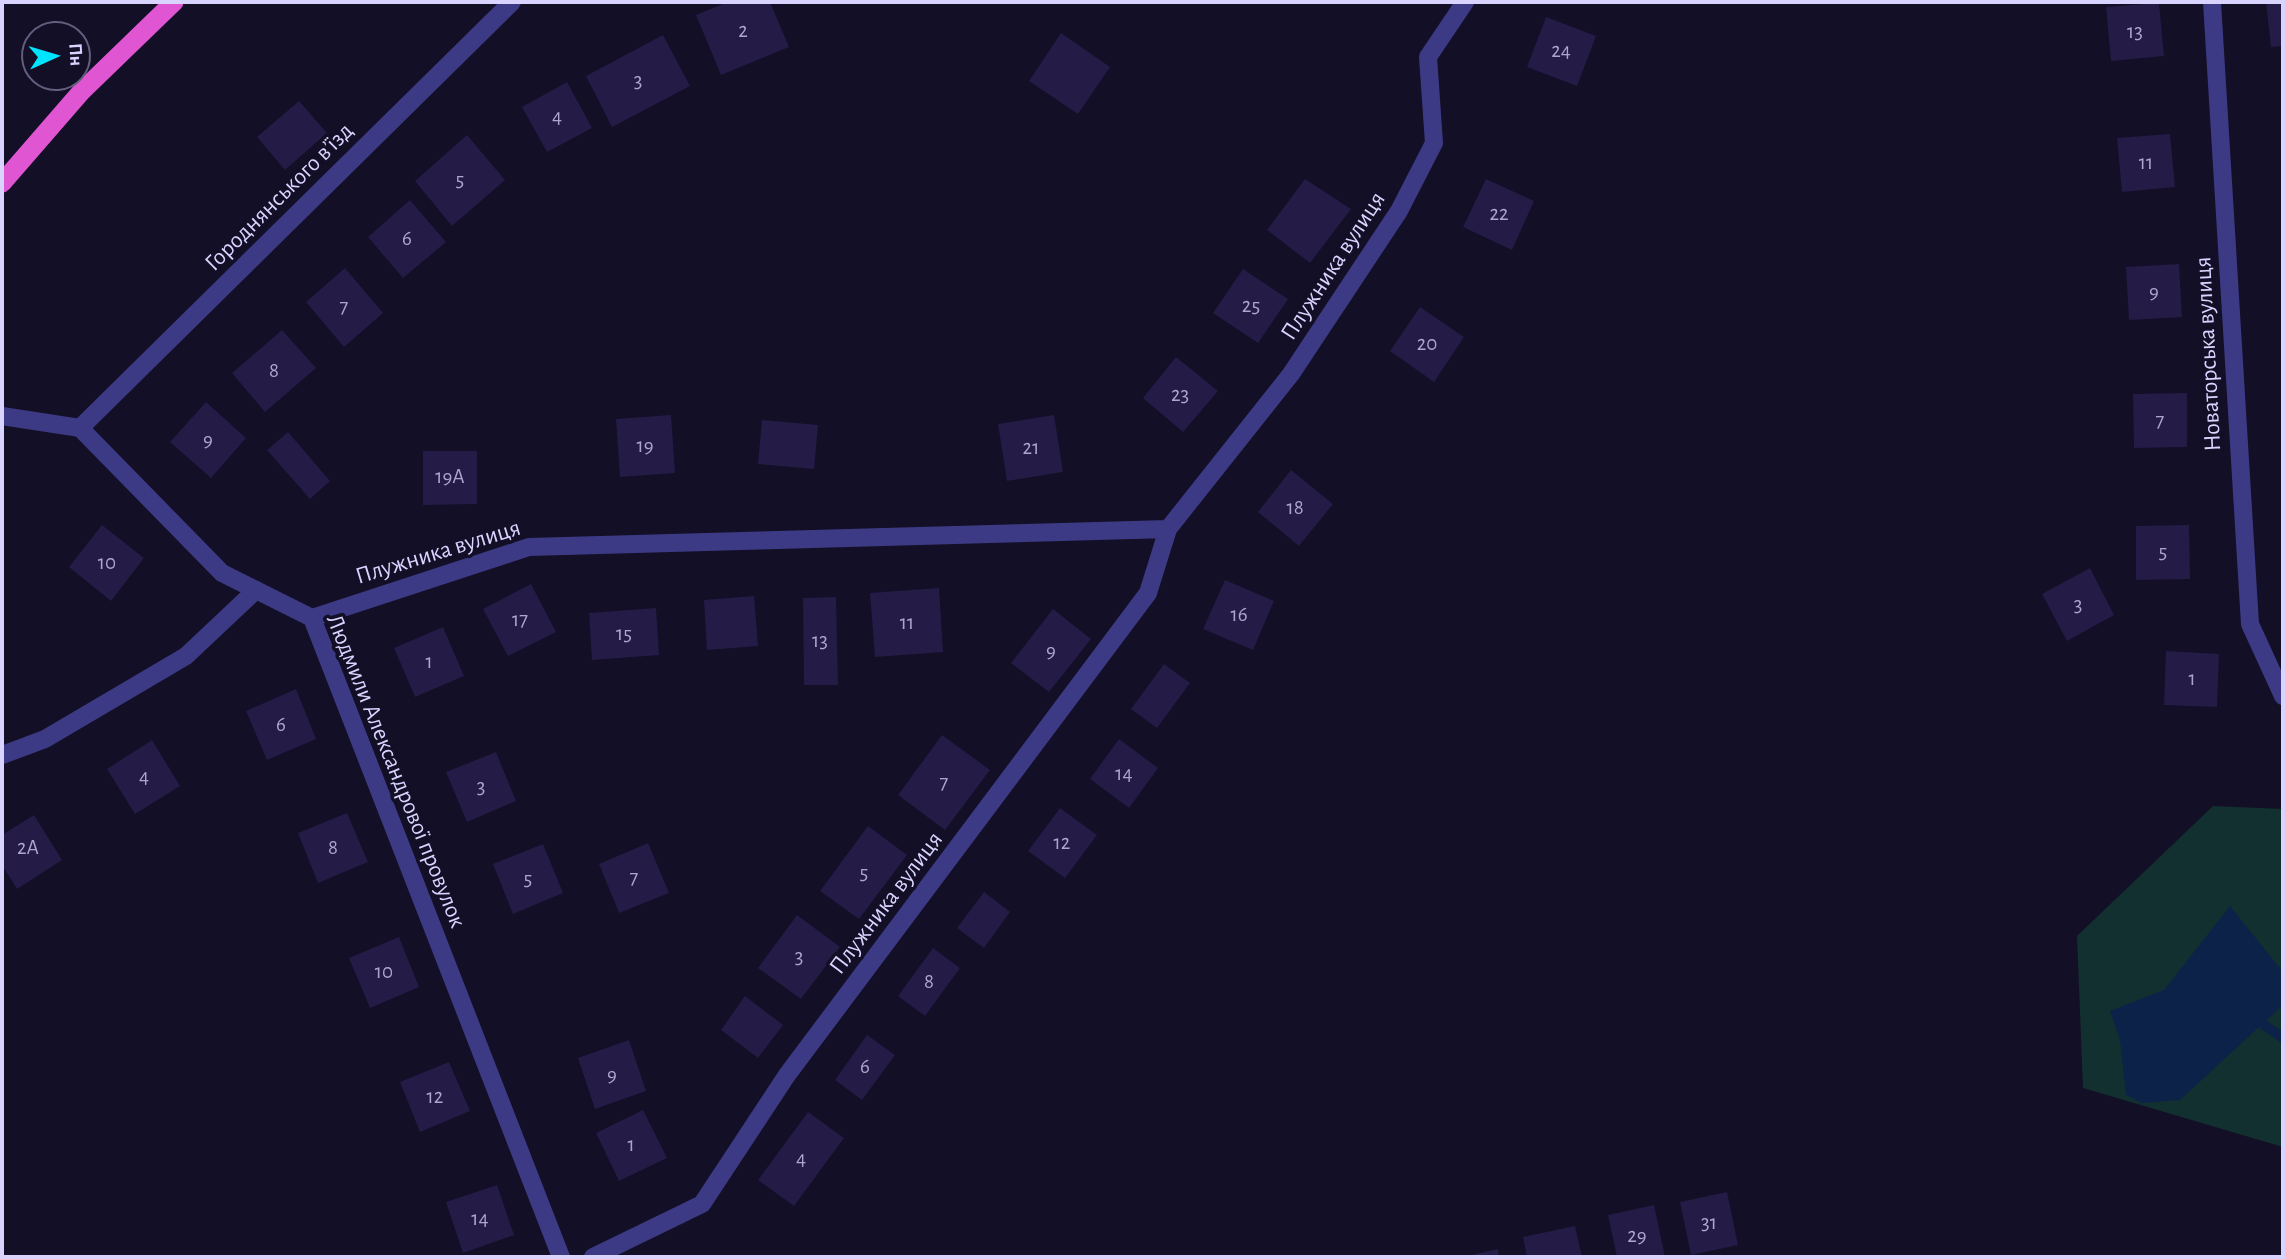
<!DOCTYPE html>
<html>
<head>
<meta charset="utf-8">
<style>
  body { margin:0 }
  #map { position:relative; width:2285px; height:1259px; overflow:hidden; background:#130f26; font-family:"Alegreya Sans",sans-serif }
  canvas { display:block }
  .frame { position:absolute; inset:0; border:4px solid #d9d4ff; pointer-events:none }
  .north { position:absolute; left:21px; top:21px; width:70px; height:70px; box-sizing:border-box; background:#130f26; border:2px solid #625e7d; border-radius:50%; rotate:86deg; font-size:19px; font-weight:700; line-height:28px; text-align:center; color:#d9d4ff }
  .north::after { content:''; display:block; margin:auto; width:24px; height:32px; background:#00e5ff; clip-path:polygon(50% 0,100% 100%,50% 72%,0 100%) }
</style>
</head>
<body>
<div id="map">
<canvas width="2285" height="1259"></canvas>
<div class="frame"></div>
<div class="north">Пн</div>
</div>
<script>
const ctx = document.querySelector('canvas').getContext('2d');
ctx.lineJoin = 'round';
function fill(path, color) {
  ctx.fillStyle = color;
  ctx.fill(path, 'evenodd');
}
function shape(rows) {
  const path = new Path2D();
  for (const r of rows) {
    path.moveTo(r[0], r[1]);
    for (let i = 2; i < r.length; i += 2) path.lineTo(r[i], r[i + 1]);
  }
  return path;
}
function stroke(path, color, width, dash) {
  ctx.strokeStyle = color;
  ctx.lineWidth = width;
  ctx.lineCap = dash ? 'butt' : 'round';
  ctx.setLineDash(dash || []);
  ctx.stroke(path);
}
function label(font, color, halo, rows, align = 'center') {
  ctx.font = font + ' "Alegreya Sans",sans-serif';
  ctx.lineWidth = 7;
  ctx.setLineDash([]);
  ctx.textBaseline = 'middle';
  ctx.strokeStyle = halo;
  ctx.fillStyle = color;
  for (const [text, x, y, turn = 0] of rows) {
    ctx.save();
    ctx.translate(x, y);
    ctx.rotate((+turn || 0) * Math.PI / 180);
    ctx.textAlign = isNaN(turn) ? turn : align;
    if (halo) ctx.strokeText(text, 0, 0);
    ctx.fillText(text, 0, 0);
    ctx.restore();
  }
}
const green = shape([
  [2213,806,2283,809,2283,1147,2083,1088,2077,936]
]);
const water = shape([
  [2230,906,2283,972,2283,1005,2180,1100,2142,1103,2126,1095,2120,1040,2110,1011,2164,990]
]);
const stream = shape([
  [2260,1022,2283,1038]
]);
const building = shape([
  [728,2,770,2,789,47,721,75,696,15],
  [2266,2,2283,2,2283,46,2271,47],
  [2159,3,2164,56,2111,61,2106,7],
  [1546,17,1596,36,1577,86,1527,67],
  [1061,33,1110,67,1078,114,1029,81],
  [663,35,690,86,612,127,586,76],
  [567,82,592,128,547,152,522,107],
  [299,101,327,133,285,170,257,137],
  [2170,134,2175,187,2122,192,2117,138],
  [467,135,505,180,452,226,415,181],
  [1305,179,1351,209,1310,263,1267,230],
  [1486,179,1534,201,1512,250,1463,227],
  [410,200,446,242,403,278,368,237],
  [2179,264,2182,317,2129,320,2126,267],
  [345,268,383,313,344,347,306,302],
  [1243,269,1288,299,1258,343,1213,313],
  [1420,307,1464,337,1434,382,1390,351],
  [282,330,316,368,265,412,232,373],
  [1176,357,1218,391,1183,432,1143,398],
  [2187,393,2187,447,2134,448,2133,394],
  [206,402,246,438,211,478,170,442],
  [671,415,675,473,620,477,616,419],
  [1054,415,1063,472,1007,481,998,424],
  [762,420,818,425,814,469,758,464],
  [288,432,330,481,310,499,267,450],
  [423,451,477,451,477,504,423,505],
  [1291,470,1333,504,1299,546,1258,512],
  [102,525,144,558,111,601,69,567],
  [2189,525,2190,579,2136,580,2136,526],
  [2090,568,2114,615,2067,641,2042,594],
  [1225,580,1274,601,1253,650,1203,629],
  [531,584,556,632,508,656,483,609],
  [939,588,943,652,875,657,870,593],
  [754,596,758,646,707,650,704,600],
  [836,597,838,685,804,685,803,598],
  [656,608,659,655,592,660,589,613],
  [1053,609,1091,639,1049,692,1011,663],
  [443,627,464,676,415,697,394,648],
  [2166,651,2219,654,2217,707,2164,705],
  [1164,664,1190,683,1157,728,1131,709],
  [296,689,316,739,267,760,246,711],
  [942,735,990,770,945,830,898,795],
  [1119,739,1158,768,1129,808,1090,779],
  [152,740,180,786,135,814,107,769],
  [496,752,516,801,467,822,446,772],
  [1060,808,1097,835,1065,878,1028,851],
  [347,813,368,862,318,883,298,833],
  [34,815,62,860,17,889,2,865,2,835],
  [868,826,907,855,859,919,820,891],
  [648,843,669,893,619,913,599,864],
  [543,844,563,893,513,914,493,864],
  [984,892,1010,912,984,948,957,928],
  [797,915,840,947,801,999,758,968],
  [399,937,419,987,370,1008,349,958],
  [933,948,960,968,925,1016,898,996],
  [745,996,783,1025,758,1058,721,1030],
  [867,1035,895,1055,862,1100,835,1080],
  [629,1040,646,1091,595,1109,578,1058],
  [449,1062,470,1111,420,1132,400,1082],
  [643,1110,667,1158,619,1181,596,1133],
  [808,1112,844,1138,794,1206,758,1180],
  [497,1185,514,1235,463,1253,446,1202],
  [1727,1192,1738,1245,1691,1255,1680,1202],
  [1654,1205,1665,1257,1617,1257,1608,1215],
  [1575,1226,1582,1257,1527,1257,1523,1237],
  [1498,1249,1499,1257,1467,1257,1467,1256]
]);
const service = shape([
  [2,755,45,739,186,656,256,590]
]);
const minor = shape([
  [2212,2,2250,624,2283,696],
  [2,416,80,428,222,573,312,618,561,1257],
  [80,428,512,2],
  [312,618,529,547,1168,529],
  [593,1257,702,1204,787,1075,1148,593,1168,529,1291,374,1399,211,1434,143,1428,57,1465,2]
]);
const trunk = shape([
  [2,183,81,92,174,2]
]);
const numberNames = [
  ["2",743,31],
  ["13",2135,32],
  ["24",1561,51],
  ["3",638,81],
  ["4",557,117],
  ["11",2146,163],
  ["5",460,180],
  ["22",1499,214],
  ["6",407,239],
  ["9",2154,292],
  ["25",1251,306],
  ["7",344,307],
  ["20",1427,344],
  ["8",274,371],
  ["23",1180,395],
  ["7",2160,421],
  ["9",208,440],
  ["19",645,446],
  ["21",1031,448],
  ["19А",450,477],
  ["18",1295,508],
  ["5",2163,552],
  ["10",107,563],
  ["3",2078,605],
  ["16",1239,615],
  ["17",520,620],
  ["11",907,623],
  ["15",624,634],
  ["13",820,641],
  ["9",1051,651],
  ["1",429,662],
  ["1",2192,679],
  ["6",281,725],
  ["14",1124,774],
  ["4",144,777],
  ["7",944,783],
  ["3",481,787],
  ["12",1062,843],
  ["2А",28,848],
  ["8",333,848],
  ["5",864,873],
  ["7",634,878],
  ["5",528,879],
  ["3",799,957],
  ["10",384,972],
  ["8",929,982],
  ["6",865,1067],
  ["9",612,1075],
  ["12",435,1097],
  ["1",631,1145],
  ["4",801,1159],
  ["14",480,1219],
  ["31",1709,1223],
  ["29",1637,1236]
];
const streetNames = [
  ["Городнянського в’їзд",279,197,-45],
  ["Плужника вулиця",1333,266,-57],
  ["Новаторська вулиця",2208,354,-93],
  ["Плужника вулиця",438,552,-17],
  ["Людмили Александрової провулок",396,771,68],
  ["Плужника вулиця",886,903,-53]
];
fill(green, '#12302f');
fill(water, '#0c2248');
stroke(stream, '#0c2248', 10);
fill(building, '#241b47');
stroke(service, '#3d3a85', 18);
stroke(minor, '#3d3a85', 18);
stroke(trunk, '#e055d1', 19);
label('21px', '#aca6d1', null, numberNames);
label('24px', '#d9d4ff', '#130f26', streetNames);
</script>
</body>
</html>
